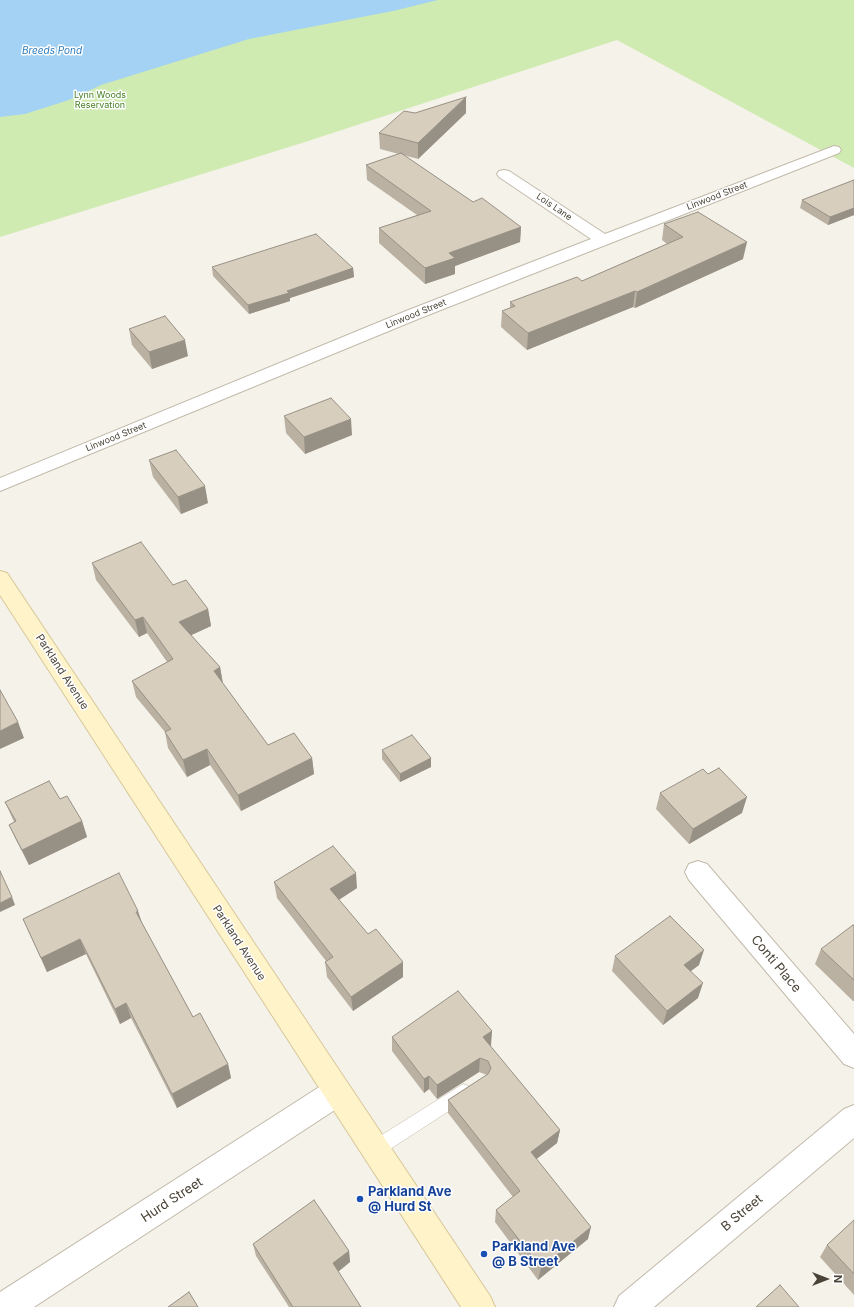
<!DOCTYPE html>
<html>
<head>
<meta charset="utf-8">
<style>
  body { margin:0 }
  #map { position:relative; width:854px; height:1307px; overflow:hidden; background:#f5f2ea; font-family:Inter,sans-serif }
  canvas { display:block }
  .north { position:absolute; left:806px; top:1259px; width:40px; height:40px; -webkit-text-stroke:3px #fff; paint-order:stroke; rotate:90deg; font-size:11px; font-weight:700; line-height:16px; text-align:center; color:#4a4337 }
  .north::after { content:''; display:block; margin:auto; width:14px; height:18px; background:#4a4337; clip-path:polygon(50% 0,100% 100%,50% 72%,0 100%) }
</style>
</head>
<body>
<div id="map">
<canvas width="854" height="1307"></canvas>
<div class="north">N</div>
</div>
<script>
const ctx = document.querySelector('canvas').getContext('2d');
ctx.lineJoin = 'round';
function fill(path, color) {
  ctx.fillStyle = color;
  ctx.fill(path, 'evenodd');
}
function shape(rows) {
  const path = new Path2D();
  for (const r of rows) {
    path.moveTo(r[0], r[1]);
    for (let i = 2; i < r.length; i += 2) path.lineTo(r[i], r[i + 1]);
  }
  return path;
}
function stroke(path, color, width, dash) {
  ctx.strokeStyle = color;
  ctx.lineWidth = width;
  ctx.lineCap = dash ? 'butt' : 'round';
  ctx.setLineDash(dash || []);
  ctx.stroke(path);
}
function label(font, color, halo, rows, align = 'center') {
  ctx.font = font + ' Inter,sans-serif';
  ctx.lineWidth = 3;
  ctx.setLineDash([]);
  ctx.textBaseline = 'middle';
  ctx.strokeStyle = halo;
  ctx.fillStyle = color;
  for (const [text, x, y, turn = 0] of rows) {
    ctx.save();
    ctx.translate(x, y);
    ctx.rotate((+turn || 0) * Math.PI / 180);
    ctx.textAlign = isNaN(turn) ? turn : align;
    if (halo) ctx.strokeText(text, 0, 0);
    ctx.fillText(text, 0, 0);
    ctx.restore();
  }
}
const green = shape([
  [0,0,854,0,854,168,617,40,302,143,0,237]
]);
const water = shape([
  [0,0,438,0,393,11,249,39,101,85,69,100,25,114,0,117]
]);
const lane = shape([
  [463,1084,469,1086,471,1092,469,1098,381,1155,375,1158,369,1155,366,1149,369,1143,463,1084]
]);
const street = shape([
  [834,146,839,147,841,150,839,153,418,319,0,491,0,478,406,311,591,239,499,177,497,174,499,171,504,170,509,171,605,234,834,146],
  [698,861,707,864,854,1034,854,1068,844,1064,689,880,685,872,689,864,698,861],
  [337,1078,347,1082,351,1092,347,1102,34,1307,0,1307,0,1292,327,1082,337,1078],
  [854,1105,854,1138,654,1307,614,1307,619,1296,844,1109,854,1105]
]);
const secondary = shape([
  [0,571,7,573,490,1296,495,1307,461,1307,0,595,0,571]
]);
const wall = shape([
  [415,113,466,113,418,159,403,155,473,202,521,227,520,242,455,266,455,274,425,284,379,243,379,228,417,215,367,180,366,165,399,154,380,149,379,133],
  [854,180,854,215,828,225,800,208,802,200],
  [664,224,743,259,635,308,633,307,527,350,501,327,502,311,510,308,510,302,582,281,667,244,662,240],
  [212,267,353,268,354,277,290,298,290,301,249,314,213,276],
  [129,329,188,356,152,369,132,345],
  [284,416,352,435,305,454,286,433],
  [149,460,208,503,181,514,153,477],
  [92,563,173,585,208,609,211,626,191,635,220,667,223,684,268,745,312,758,314,774,241,811,210,765,187,777,168,748,165,732,136,697,132,681,167,662,147,633,139,637,96,580],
  [382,750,431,758,431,767,400,782,382,759],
  [708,774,742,813,689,844,656,809,660,793],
  [60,799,82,821,87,837,29,865,16,840,9,825,14,822,5,802],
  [274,882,357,888,339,900,403,977,353,1011,327,977,325,962,326,961,277,898],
  [23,919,143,925,193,1017,228,1064,231,1078,177,1108,131,1018,120,1024,86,954,47,972],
  [854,926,854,1001,853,1001,815,964,821,949],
  [615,956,699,965,691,971,698,998,663,1025,612,971],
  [492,1031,490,1046,560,1130,557,1143,536,1159,588,1239,538,1280,495,1222,496,1210,513,1197,448,1113,448,1100,487,1075,479,1072,437,1099,429,1089,424,1093,392,1051,392,1037],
  [854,1220,854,1295,820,1257,827,1245],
  [253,1244,349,1251,350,1262,338,1272,361,1307,289,1307,256,1256]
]);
const shadedWall = shape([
  [466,97,466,113,418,159,418,143],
  [854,208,854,215,828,225,830,217],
  [521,227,520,242,455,266,455,274,425,284,425,268,449,253],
  [747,242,743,259,635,308,637,292],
  [353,268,354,277,290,298,290,301,249,314,248,305,287,291],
  [635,291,633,307,527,350,528,333],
  [185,340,188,356,152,369,149,352],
  [351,419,352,435,305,454,304,437],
  [205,486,208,503,181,514,178,497],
  [208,609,211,626,183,639,179,622],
  [143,617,147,633,139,637,135,620],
  [220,667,223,684,214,671],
  [18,722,24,738,0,749,0,731],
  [207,749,210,765,187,777,183,760],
  [312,758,314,774,241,811,238,795],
  [431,758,431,767,400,782,400,774],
  [747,797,742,813,689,844,693,829],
  [82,821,87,837,29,865,22,850],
  [356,873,357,888,332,904,330,889],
  [12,897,15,905,0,912,0,903],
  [138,911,143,926,136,912],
  [80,939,86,954,47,972,41,958],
  [704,950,699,965,680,979,684,965],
  [403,962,403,977,353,1011,351,997],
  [703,983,698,998,663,1025,667,1011],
  [126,1003,131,1018,120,1024,115,1009],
  [492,1031,491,1046,482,1052,483,1037],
  [480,1058,479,1072,437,1099,437,1085],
  [228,1064,231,1078,177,1108,172,1094],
  [429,1076,429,1089,424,1093,424,1079],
  [560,1130,557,1143,529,1165,531,1152],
  [591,1227,588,1239,538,1280,541,1268],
  [349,1251,350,1262,334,1275,333,1263]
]);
const building = shape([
  [466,97,418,143,379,133,404,111,415,113,466,97],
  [401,153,473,202,482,198,521,227,449,253,455,258,425,268,379,228,431,211,366,165,401,153],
  [854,180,854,208,830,217,802,200,854,180],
  [698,212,747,242,637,292,635,291,528,333,502,311,515,306,510,302,577,277,582,281,683,237,664,224,698,212],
  [316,234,353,268,287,291,289,293,248,305,212,267,316,234],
  [165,316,185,340,149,352,129,329,165,316],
  [331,398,351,419,304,437,284,416,331,398],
  [176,450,205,486,178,497,149,460,176,450],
  [141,542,173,585,186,580,208,609,179,622,220,667,214,671,268,745,294,733,312,758,238,795,207,749,183,760,165,732,171,729,132,681,173,659,143,617,135,620,92,563,141,542],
  [0,690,18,722,0,731,0,690],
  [412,735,431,758,400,774,382,750,412,735],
  [719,768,747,797,693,829,660,793,703,769,708,774,719,768],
  [49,781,60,799,67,796,82,821,22,850,9,825,16,821,5,802,49,781],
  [333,846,356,873,330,889,368,934,376,929,403,962,351,997,325,962,333,957,274,882,333,846],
  [0,871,12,897,0,903,0,871],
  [119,873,138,911,136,912,193,1017,200,1013,228,1064,172,1094,126,1003,115,1009,80,939,41,958,23,919,119,873],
  [670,916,704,950,684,965,703,983,667,1011,615,956,670,916],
  [853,925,854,926,854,980,821,949,853,925],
  [458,991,492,1031,483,1037,560,1130,531,1152,591,1227,541,1268,496,1210,520,1191,448,1100,488,1074,491,1068,488,1061,480,1058,437,1085,429,1076,424,1079,392,1037,458,991],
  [314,1200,349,1251,333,1263,361,1307,293,1307,253,1244,314,1200],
  [854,1220,854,1274,827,1245,854,1220],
  [780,1285,799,1307,756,1307,780,1285],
  [189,1292,198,1307,168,1307,189,1292]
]);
const markers = [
  [360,1199,4,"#1a4fb4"],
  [484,1254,4,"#1a4fb4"]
];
const farParknames = [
  ["Lynn Woods",100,95],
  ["Reservation",100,105]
];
const farStreetnames = [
  ["Linwood Street",717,196,-21],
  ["Lois Lane",554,207,34],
  ["Linwood Street",416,314,-22],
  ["Linwood Street",116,437,-22]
];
const farWaternames = [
  ["Breeds Pond",52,51]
];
const streetNames = [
  ["Parkland Avenue",62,672,57],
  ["Parkland Avenue",239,943,57]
];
const nearStreetnames = [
  ["Conti Place",776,964,50],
  ["Hurd Street",172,1200,-33],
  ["B Street",742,1213,-40]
];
const nearTransitnames = [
  ["Parkland Ave",368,1192],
  ["@ Hurd St",368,1207],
  ["Parkland Ave",492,1247],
  ["@ B Street",492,1262]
];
fill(green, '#d0ebb1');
fill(water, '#a4d2f4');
stroke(lane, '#c2baab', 1);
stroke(street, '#c2baab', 2);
stroke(secondary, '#d7c798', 2);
fill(lane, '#fff');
fill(street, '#fff');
fill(secondary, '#fff3ca');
fill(wall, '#bab1a3');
fill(shadedWall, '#979085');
fill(building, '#d8cebe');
stroke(building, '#979085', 1);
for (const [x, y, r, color] of markers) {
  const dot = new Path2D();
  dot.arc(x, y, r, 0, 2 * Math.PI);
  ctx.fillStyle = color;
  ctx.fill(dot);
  stroke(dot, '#fff', 1.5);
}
label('9px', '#468026', '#fff', farParknames);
label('9px', '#4a4337', '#fff', farStreetnames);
label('italic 10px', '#2a7bbc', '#fff', farWaternames);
label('11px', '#4a4337', '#fff', streetNames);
label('13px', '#4a4337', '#fff', nearStreetnames);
label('bold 13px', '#164399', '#fff', nearTransitnames, 'left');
</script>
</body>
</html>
